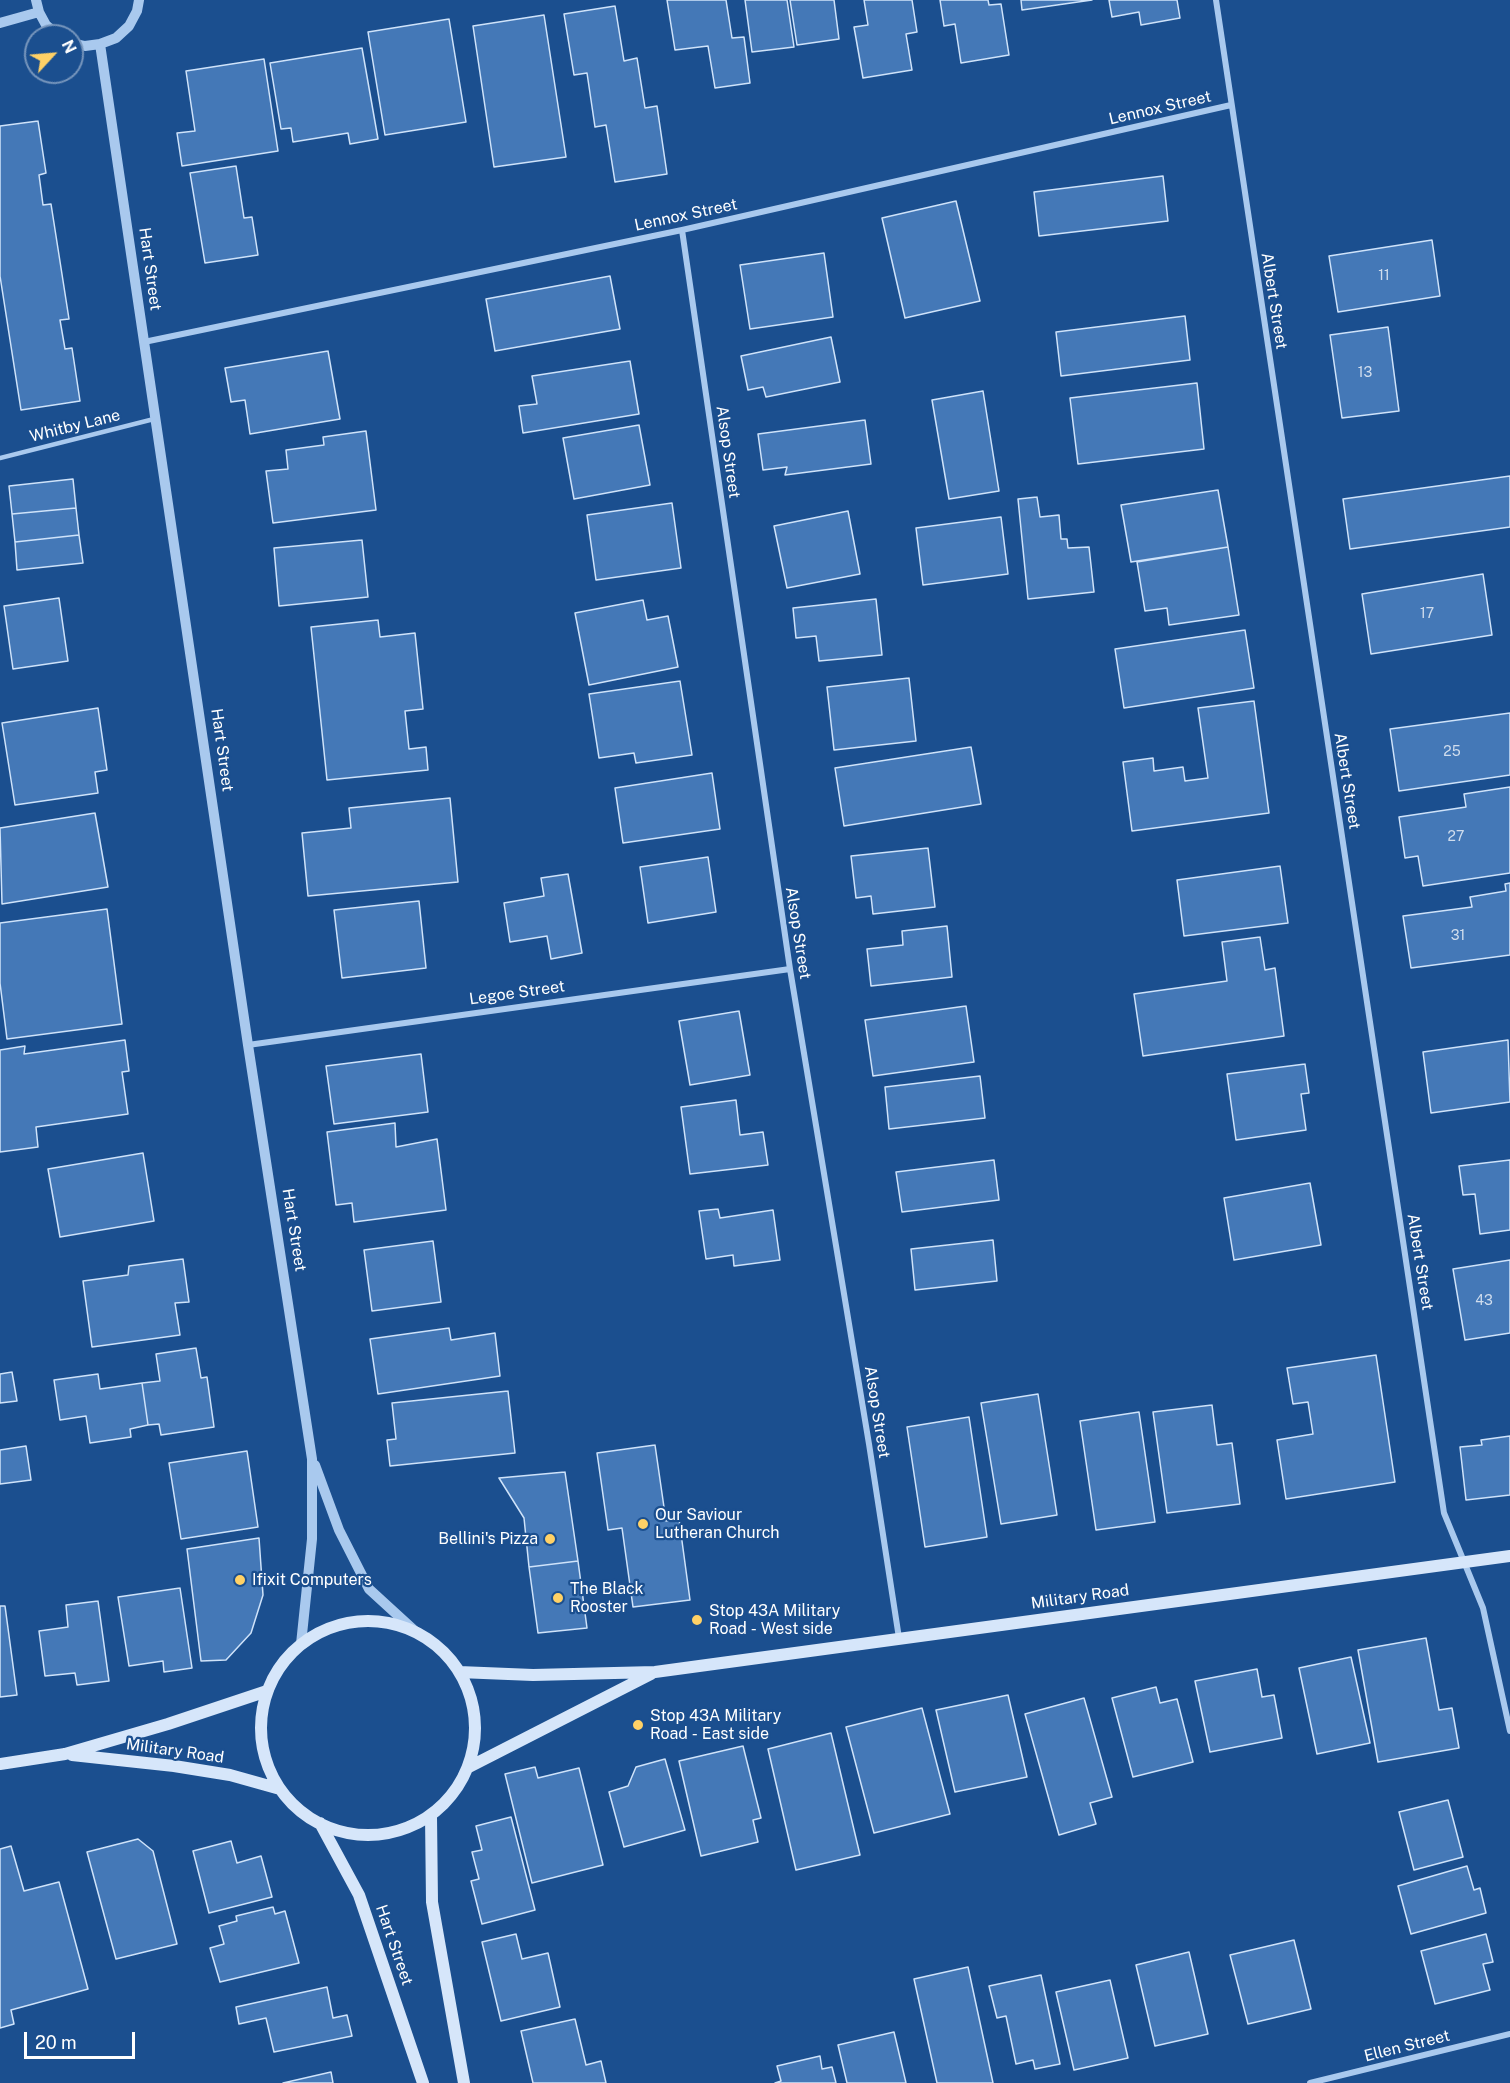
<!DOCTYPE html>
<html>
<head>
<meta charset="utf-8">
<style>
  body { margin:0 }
  #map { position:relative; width:1510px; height:2083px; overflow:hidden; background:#1b4f8f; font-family:"Public Sans",sans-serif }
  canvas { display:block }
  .north { position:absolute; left:24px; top:24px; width:60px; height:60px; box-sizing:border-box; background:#1b4f8f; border:2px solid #7695bc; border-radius:50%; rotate:64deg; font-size:16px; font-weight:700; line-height:24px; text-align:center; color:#fff }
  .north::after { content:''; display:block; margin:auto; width:21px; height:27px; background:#ffd166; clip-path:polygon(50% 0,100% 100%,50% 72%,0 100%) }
  .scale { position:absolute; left:24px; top:2032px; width:111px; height:27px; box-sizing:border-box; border:3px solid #fff; border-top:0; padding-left:8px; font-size:18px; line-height:21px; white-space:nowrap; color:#fff; -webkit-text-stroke:4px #1b4f8f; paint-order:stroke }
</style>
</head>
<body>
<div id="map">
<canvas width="1510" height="2083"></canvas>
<div class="north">N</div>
<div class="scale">20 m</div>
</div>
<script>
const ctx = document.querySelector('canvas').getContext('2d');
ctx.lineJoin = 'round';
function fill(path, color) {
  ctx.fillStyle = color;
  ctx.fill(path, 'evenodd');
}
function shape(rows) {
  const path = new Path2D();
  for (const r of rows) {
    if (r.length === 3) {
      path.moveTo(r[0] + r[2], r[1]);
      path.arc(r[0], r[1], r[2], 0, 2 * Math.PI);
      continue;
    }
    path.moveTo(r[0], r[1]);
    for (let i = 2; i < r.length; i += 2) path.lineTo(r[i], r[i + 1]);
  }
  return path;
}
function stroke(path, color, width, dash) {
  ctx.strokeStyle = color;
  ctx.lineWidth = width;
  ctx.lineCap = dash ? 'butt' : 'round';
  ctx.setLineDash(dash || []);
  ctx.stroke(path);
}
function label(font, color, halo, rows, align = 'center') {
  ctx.font = font + ' "Public Sans",sans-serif';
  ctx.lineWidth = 4.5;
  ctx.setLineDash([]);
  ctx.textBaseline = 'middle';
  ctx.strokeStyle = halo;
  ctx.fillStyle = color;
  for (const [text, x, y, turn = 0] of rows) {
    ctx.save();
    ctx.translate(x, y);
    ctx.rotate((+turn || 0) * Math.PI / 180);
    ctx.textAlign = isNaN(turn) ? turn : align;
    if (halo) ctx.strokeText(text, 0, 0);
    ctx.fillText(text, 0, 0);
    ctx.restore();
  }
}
const building = shape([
  [667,0,726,0,732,38,744,37,750,83,715,88,708,46,675,50,667,0],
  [745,0,787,0,794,47,752,52,745,0],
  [790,0,834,0,839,39,797,45,790,0],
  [864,0,912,0,917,32,906,34,912,70,863,78,854,27,868,25,864,0],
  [940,0,988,0,989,5,1001,4,1009,55,961,63,955,24,944,26,940,0],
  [1021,0,1092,0,1022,10,1021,0],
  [1109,0,1177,0,1180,18,1141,25,1139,12,1112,17,1109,0],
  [615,6,624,61,637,58,645,108,657,106,667,174,615,182,606,125,595,127,587,73,574,75,564,14,615,6],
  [544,15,566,157,494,167,473,26,544,15],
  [449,19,466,122,385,135,368,32,449,19],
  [362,48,378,139,350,144,348,133,293,142,291,128,281,129,270,63,362,48],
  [264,59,278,151,182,166,177,133,195,131,186,71,264,59],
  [38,121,46,173,39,175,43,205,51,204,69,319,60,320,65,349,72,348,80,401,21,410,0,276,0,126,38,121],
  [236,166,244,218,252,217,258,255,205,263,190,173,236,166],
  [1163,176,1168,221,1039,236,1034,192,1163,176],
  [956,201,980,301,905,318,882,218,956,201],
  [1432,240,1440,296,1338,312,1329,256,1432,240],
  [824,253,833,317,750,329,740,265,824,253],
  [610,276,620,329,495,351,486,299,610,276],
  [1185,316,1190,360,1061,376,1056,332,1185,316],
  [1388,327,1399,411,1342,418,1330,335,1388,327],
  [831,337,840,382,766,397,763,387,748,390,741,356,831,337],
  [328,351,340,419,250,434,245,400,231,402,225,368,328,351],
  [630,361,639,414,523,433,519,406,537,404,532,376,630,361],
  [1197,383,1204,449,1078,464,1070,398,1197,383],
  [983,391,999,491,949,499,932,400,983,391],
  [865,420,871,464,785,475,787,467,763,470,758,434,865,420],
  [639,425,650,485,574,499,563,438,639,425],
  [366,431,376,510,273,523,266,471,288,469,286,450,324,445,323,437,366,431],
  [1510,476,1510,527,1350,549,1343,499,1510,476],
  [73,479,76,508,12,514,9,486,73,479],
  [1218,490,1228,547,1131,562,1121,505,1218,490],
  [1037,497,1040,517,1059,515,1061,539,1067,539,1068,548,1089,547,1094,592,1028,599,1018,499,1037,497],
  [672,503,681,568,596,580,587,515,672,503],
  [76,508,79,535,15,542,12,514,76,508],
  [848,511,860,574,787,588,774,526,848,511],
  [1001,517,1008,574,923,585,916,528,1001,517],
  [79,535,83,563,17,570,15,542,79,535],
  [362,540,368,597,279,606,274,548,362,540],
  [1228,547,1239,615,1169,625,1167,608,1145,611,1137,562,1228,547],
  [1483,574,1492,635,1371,654,1362,594,1483,574],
  [59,598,68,661,13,669,4,606,59,598],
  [876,599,882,655,819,661,816,636,796,638,793,608,876,599],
  [643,600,647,620,668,616,678,667,589,685,575,613,643,600],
  [378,620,380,637,415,633,423,709,405,711,409,749,426,747,428,770,327,780,311,627,378,620],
  [1245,630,1254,688,1124,708,1115,649,1245,630],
  [909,678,916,741,834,750,827,687,909,678],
  [680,681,692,755,636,763,634,753,599,758,589,694,680,681],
  [1254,701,1269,813,1132,831,1123,762,1153,758,1154,771,1183,767,1185,781,1208,778,1198,708,1254,701],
  [98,708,107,770,95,772,98,793,15,805,2,723,98,708],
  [1510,713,1510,775,1399,791,1390,729,1510,713],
  [971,747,981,804,844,826,835,768,971,747],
  [712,773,720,829,623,843,615,788,712,773],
  [1510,787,1510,873,1423,886,1418,856,1405,858,1399,817,1466,807,1464,794,1510,787],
  [450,798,458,882,308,896,302,833,351,828,349,808,450,798],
  [95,813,108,887,2,904,0,828,95,813],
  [928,848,935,907,873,914,871,896,856,898,851,856,928,848],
  [708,857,716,912,648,923,640,867,708,857],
  [1280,866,1288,923,1184,936,1177,880,1280,866],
  [568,874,582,953,551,959,547,936,510,942,504,903,544,896,541,878,568,874],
  [1510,883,1510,955,1411,968,1403,916,1472,907,1470,897,1506,891,1505,884,1510,883],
  [419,901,426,968,342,978,334,910,419,901],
  [107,909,122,1024,7,1039,0,983,0,923,107,909],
  [947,926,952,977,871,986,867,949,903,945,902,931,947,926],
  [1260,937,1265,970,1275,968,1284,1036,1143,1056,1134,994,1227,981,1222,942,1260,937],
  [966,1006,974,1062,873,1076,865,1020,966,1006],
  [739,1011,750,1075,690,1085,679,1021,739,1011],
  [125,1040,129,1071,122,1072,128,1114,36,1127,38,1147,0,1152,0,1050,25,1046,24,1054,125,1040],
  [1508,1040,1510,1102,1431,1113,1423,1052,1508,1040],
  [421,1054,428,1112,334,1124,326,1066,421,1054],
  [1305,1064,1309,1093,1301,1094,1306,1130,1236,1140,1227,1074,1305,1064],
  [980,1076,985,1118,889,1129,885,1087,980,1076],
  [736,1100,740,1135,763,1132,768,1165,690,1174,681,1107,736,1100],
  [395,1123,396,1147,437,1139,446,1210,354,1222,352,1203,336,1205,327,1132,395,1123],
  [143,1153,154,1221,60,1237,48,1169,143,1153],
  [994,1160,999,1200,902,1212,896,1172,994,1160],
  [1510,1160,1510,1230,1480,1234,1475,1194,1463,1195,1459,1166,1510,1160],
  [1310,1183,1321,1245,1234,1260,1224,1198,1310,1183],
  [718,1209,720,1218,773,1210,780,1260,734,1266,733,1255,706,1259,699,1211,718,1209],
  [993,1240,997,1281,915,1290,911,1249,993,1240],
  [433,1241,441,1302,372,1311,364,1250,433,1241],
  [183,1259,189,1302,175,1303,180,1335,92,1347,83,1281,128,1275,129,1266,183,1259],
  [1510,1260,1510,1333,1465,1340,1453,1269,1510,1260],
  [449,1328,451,1340,495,1333,500,1376,378,1394,370,1339,449,1328],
  [196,1348,201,1378,207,1377,214,1427,161,1435,159,1424,148,1425,142,1383,160,1381,156,1354,196,1348],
  [1376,1355,1395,1482,1286,1499,1277,1440,1313,1434,1308,1402,1293,1404,1287,1368,1376,1355],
  [12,1372,17,1401,0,1403,0,1374,12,1372],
  [98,1374,100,1389,142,1383,148,1425,130,1429,131,1437,90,1443,86,1416,60,1420,54,1380,98,1374],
  [508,1391,515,1453,390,1466,387,1440,396,1439,392,1403,508,1391],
  [1038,1394,1057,1515,1001,1524,981,1403,1038,1394],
  [1212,1405,1217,1445,1232,1443,1240,1504,1167,1513,1153,1412,1212,1405],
  [1139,1412,1155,1522,1096,1530,1080,1421,1139,1412],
  [969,1417,987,1537,925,1547,907,1427,969,1417],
  [1510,1436,1510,1495,1466,1500,1460,1447,1482,1445,1481,1440,1510,1436],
  [655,1445,666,1521,679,1519,690,1600,633,1607,622,1528,608,1530,597,1453,655,1445],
  [26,1446,31,1480,0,1484,0,1450,26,1446],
  [247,1451,258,1527,181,1539,169,1463,247,1451],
  [565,1472,578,1561,529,1567,524,1518,499,1478,565,1472],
  [259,1538,263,1595,251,1633,226,1660,201,1661,187,1549,259,1538],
  [578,1561,587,1628,538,1633,529,1567,578,1561],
  [180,1588,192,1668,164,1672,163,1661,129,1666,118,1597,180,1588],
  [98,1601,109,1681,77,1685,75,1673,45,1676,39,1631,68,1627,66,1605,98,1601],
  [0,1606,5,1606,17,1695,0,1697,0,1606],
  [1426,1638,1439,1710,1452,1708,1459,1748,1378,1762,1358,1650,1426,1638],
  [1351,1657,1370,1743,1317,1754,1299,1668,1351,1657],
  [1257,1669,1262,1697,1274,1695,1282,1738,1210,1752,1195,1681,1257,1669],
  [1156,1687,1160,1703,1177,1699,1193,1762,1133,1777,1112,1698,1156,1687],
  [1008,1695,1027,1777,955,1792,936,1710,1008,1695],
  [1084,1698,1112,1797,1090,1803,1096,1824,1059,1835,1025,1714,1084,1698],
  [922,1708,950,1814,874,1833,846,1727,922,1708],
  [831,1733,860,1855,796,1870,768,1749,831,1733],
  [743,1746,761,1818,753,1820,758,1842,701,1856,679,1761,743,1746],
  [665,1759,685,1830,624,1847,609,1792,628,1786,636,1767,665,1759],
  [535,1767,538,1778,579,1768,603,1865,532,1883,505,1774,535,1767],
  [1448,1800,1463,1857,1414,1870,1399,1812,1448,1800],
  [511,1817,535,1910,482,1924,471,1881,479,1879,472,1852,482,1850,476,1826,511,1817],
  [138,1839,153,1851,177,1944,116,1959,87,1852,138,1839],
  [231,1841,237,1863,261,1856,272,1897,209,1913,193,1851,231,1841],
  [11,1846,24,1891,59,1882,88,1989,11,2010,14,2024,0,2028,0,1849,11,1846],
  [1467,1866,1474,1890,1480,1888,1486,1913,1411,1934,1398,1886,1467,1866],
  [273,1907,275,1914,285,1911,299,1963,220,1982,210,1948,224,1944,219,1926,237,1921,236,1916,273,1907],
  [516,1934,522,1959,548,1953,560,2007,501,2021,482,1942,516,1934],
  [1486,1934,1493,1962,1483,1964,1490,1990,1435,2004,1421,1951,1486,1934],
  [1294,1940,1311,2009,1248,2024,1230,1955,1294,1940],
  [1189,1952,1208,2034,1155,2046,1136,1965,1189,1952],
  [968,1967,993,2083,937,2083,914,1979,968,1967],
  [1041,1975,1060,2064,1035,2069,1033,2060,1016,2064,1006,2016,997,2018,989,1986,1041,1975],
  [1110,1980,1128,2058,1074,2070,1056,1992,1110,1980],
  [327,1987,333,2018,347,2015,352,2036,274,2052,266,2018,239,2024,236,2007,327,1987],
  [575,2019,586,2065,601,2061,606,2083,533,2083,521,2031,575,2019],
  [894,2032,906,2083,847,2083,838,2045,894,2032],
  [820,2056,822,2069,832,2067,836,2083,775,2083,781,2081,777,2066,820,2056],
  [331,2072,333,2083,283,2083,331,2072]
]);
const service = shape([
  [0,458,154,419]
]);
const minor = shape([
  [1216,0,1444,1513,1483,1608,1510,1731],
  [682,230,790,969,869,1444,899,1638],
  [144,342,682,230,1231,105],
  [248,1045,790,969],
  [1310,2083,1510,2034]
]);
const tertiary = shape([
  [36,0,39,12,46,25,58,36],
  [0,23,39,12],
  [72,43,85,46,100,44,116,38,129,26,137,11,139,0],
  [100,44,248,1045,312,1459,312,1539,301,1644],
  [315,1465,339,1530,369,1589,416,1632]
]);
const secondary = shape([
  [368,1728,107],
  [459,1672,533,1675,655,1672,1510,1556],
  [72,1755,174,1766,230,1775,280,1789],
  [0,1764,65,1754,168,1724,267,1691],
  [469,1767,651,1674],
  [431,1816,432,1902,464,2083],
  [320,1823,359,1895,423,2083]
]);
const markers = [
  [643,1524,6,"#ffd166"],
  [550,1539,6,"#ffd166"],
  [240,1580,6,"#ffd166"],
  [558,1598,6,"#ffd166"],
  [697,1620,6,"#ffd166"],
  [638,1725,6,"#ffd166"]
];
const numberNames = [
  ["11",1384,276],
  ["13",1365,373],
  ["17",1427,614],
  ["25",1452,752],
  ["27",1456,837],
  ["31",1458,936],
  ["43",1484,1301]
];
const streetNames = [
  ["Lennox Street",1160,108,-13],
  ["Lennox Street",686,215,-12],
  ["Hart Street",150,269,82],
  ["Albert Street",1274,301,81],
  ["Whitby Lane",75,426,-14],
  ["Alsop Street",728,452,82],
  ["Hart Street",222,750,82],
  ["Albert Street",1347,781,81],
  ["Alsop Street",798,933,81],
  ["Legoe Street",517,993,-8],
  ["Hart Street",294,1230,81],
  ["Albert Street",1420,1262,81],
  ["Alsop Street",877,1412,81],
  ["Military Road",1080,1597,-8],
  ["Military Road",175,1751,8],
  ["Hart Street",394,1945,71],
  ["Ellen Street",1407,2046,-14]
];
const poiNames = [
  ["Our Saviour",655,1515],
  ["Lutheran Church",655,1533],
  ["Bellini's Pizza",538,1539,"right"],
  ["Ifixit Computers",252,1580],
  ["The Black",570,1589],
  ["Rooster",570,1607],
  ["Stop 43A Military",709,1611],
  ["Road - West side",709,1629],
  ["Stop 43A Military",650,1716],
  ["Road - East side",650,1734]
];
fill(building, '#4478b7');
stroke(building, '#cfe3fa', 1.5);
stroke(service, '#a9c9ee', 4.5);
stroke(minor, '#a9c9ee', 6);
stroke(tertiary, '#a9c9ee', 10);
stroke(secondary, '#d6e6fa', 12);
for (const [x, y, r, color] of markers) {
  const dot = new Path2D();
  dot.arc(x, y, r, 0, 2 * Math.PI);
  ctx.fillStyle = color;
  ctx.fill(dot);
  stroke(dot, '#1b4f8f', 2);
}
label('14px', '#d0dded', null, numberNames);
label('16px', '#fff', '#1b4f8f', streetNames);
label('16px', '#fff', '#1b4f8f', poiNames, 'left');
</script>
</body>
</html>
